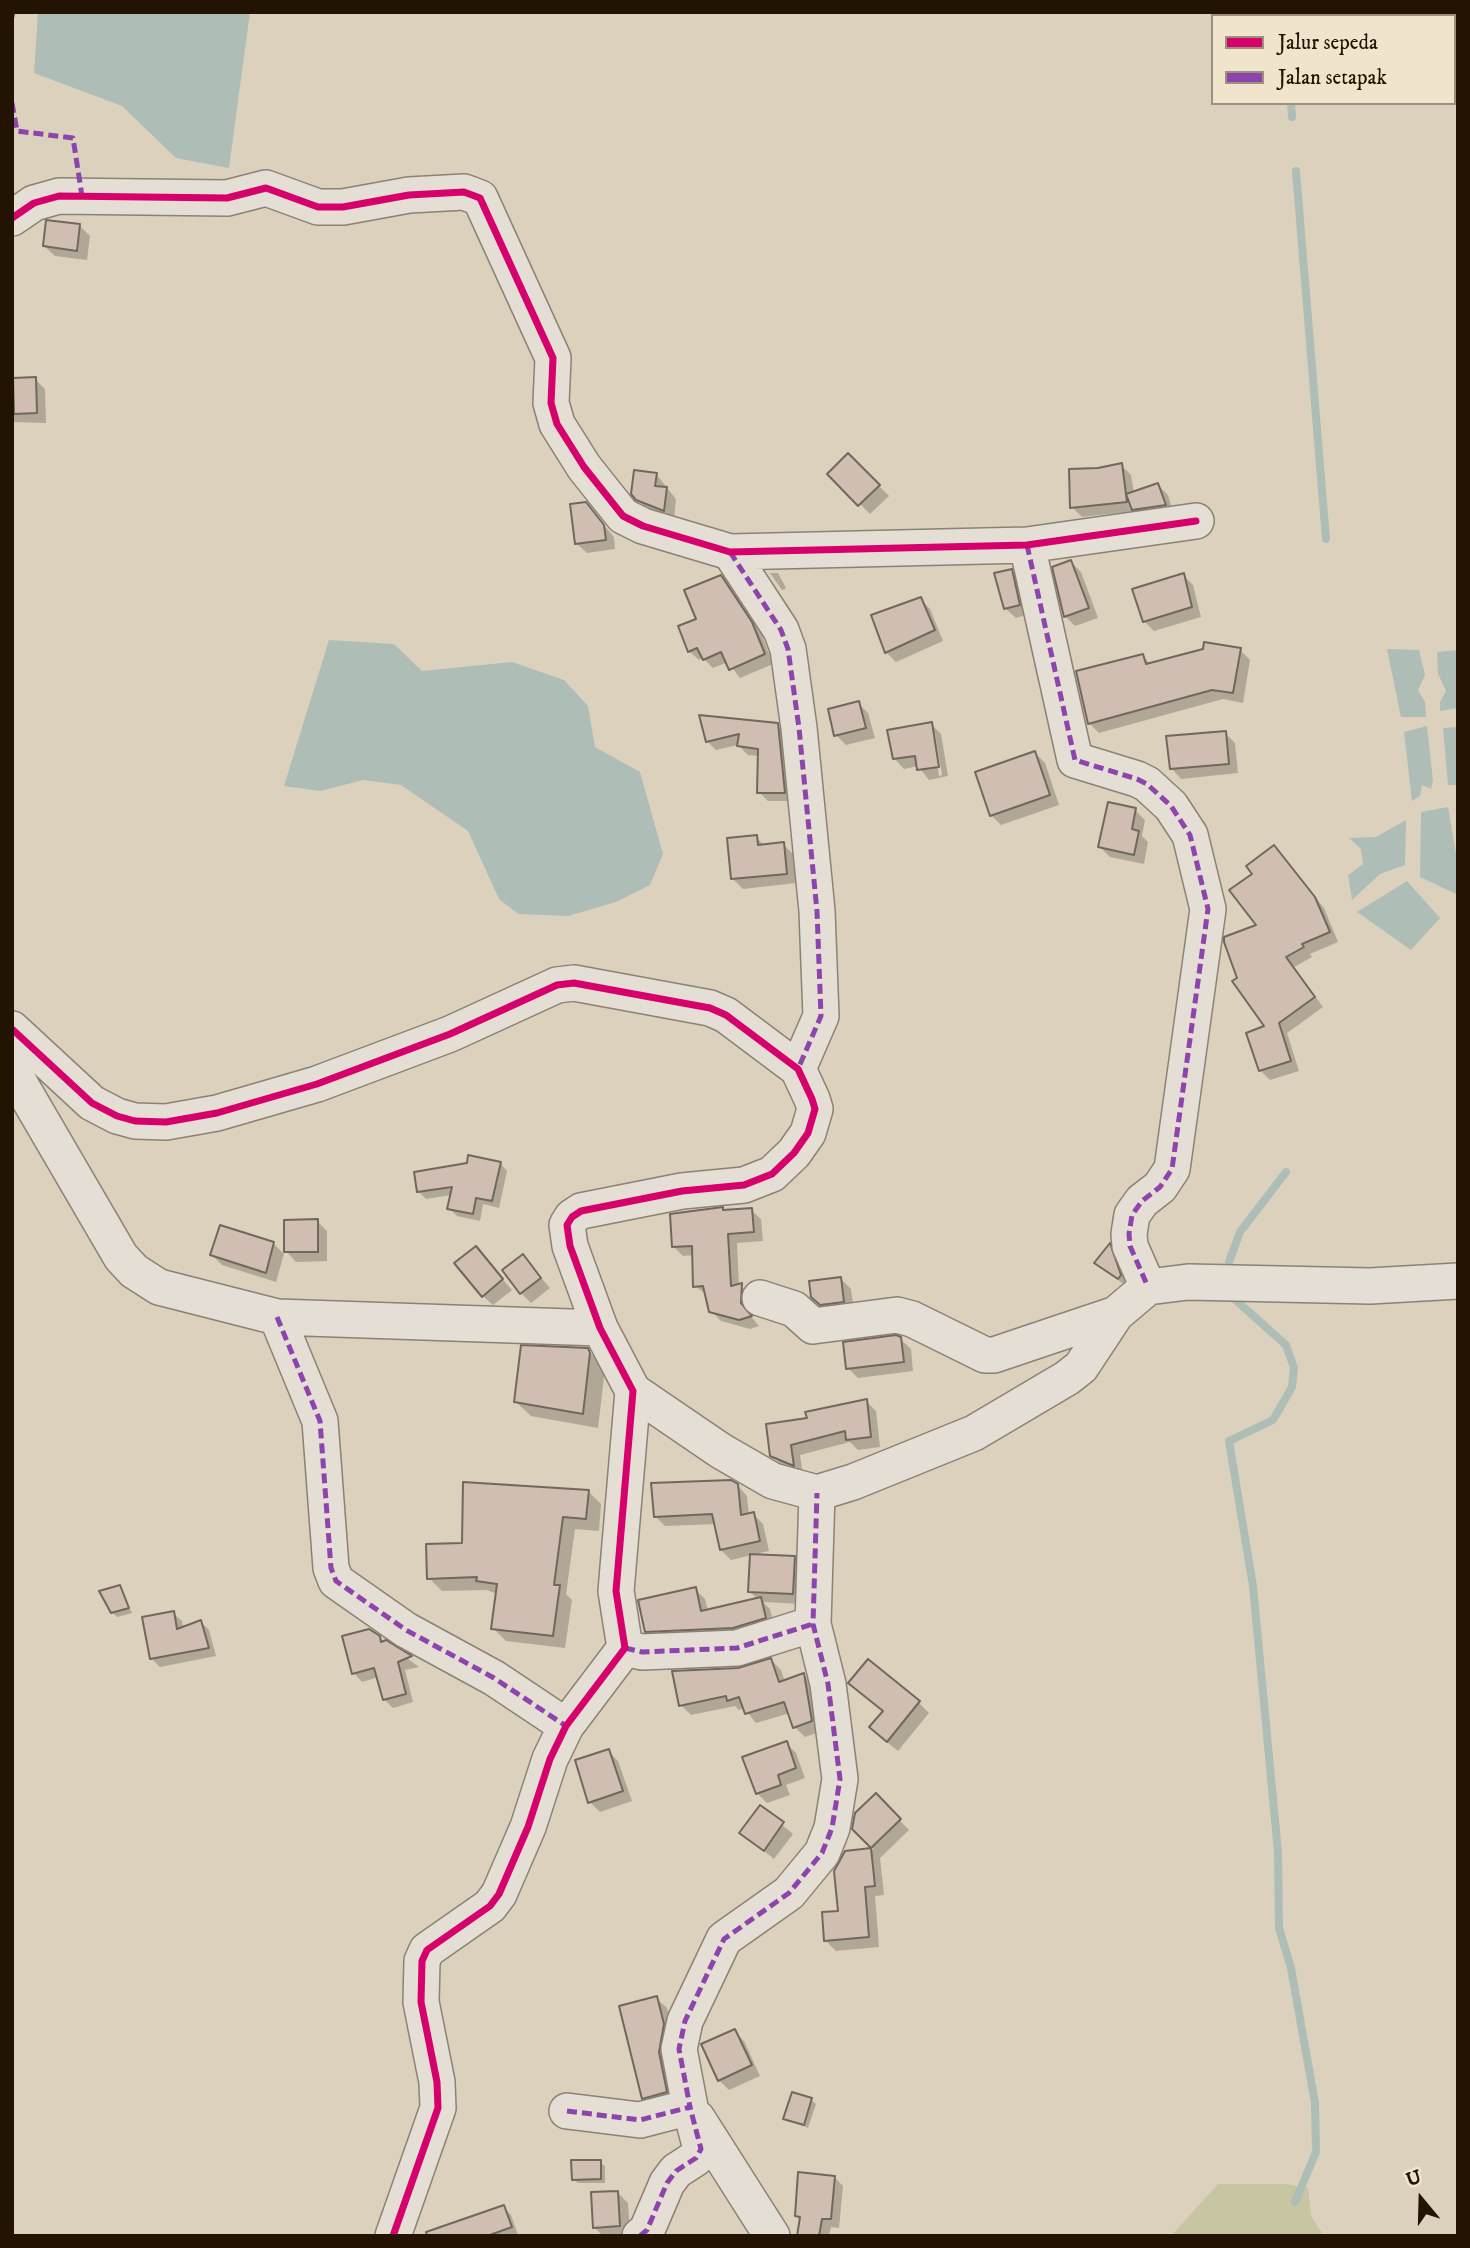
<!DOCTYPE html>
<html>
<head>
<meta charset="utf-8">
<style>
  body { margin:0 }
  #map { position:relative; width:1470px; height:2248px; overflow:hidden; background:#dcd1bd; font-family:"IM FELL DW Pica",serif }
  canvas { display:block }
  .frame { position:absolute; inset:0; border:14px solid #221303; pointer-events:none }
  .legend { position:absolute; left:1211px; top:14px; width:245px; height:91px; box-sizing:border-box; background:#f1e4cc; border:2px solid #9e907c; margin:0; padding:9px 12px; list-style:none; font-size:21px; color:#221303 }
  .legend li { display:flex; align-items:center; gap:14px; height:35px }
  .legend b { width:35px; border:2px solid #9e907c }
  .north { position:absolute; left:1386px; top:2164px; width:70px; height:70px; -webkit-text-stroke:5px #f1e4cc; paint-order:stroke; rotate:341deg; font-size:19px; font-weight:700; line-height:28px; text-align:center; color:#221303 }
  .north::after { content:''; display:block; margin:auto; width:24px; height:32px; background:#221303; clip-path:polygon(50% 0,100% 100%,50% 72%,0 100%) }
</style>
</head>
<body>
<div id="map">
<canvas width="1470" height="2248"></canvas>
<div class="frame"></div>
<ul class="legend">
<li><b style="height:9px;background:#d6006c"></b>Jalur sepeda</li>
<li><b style="height:9px;background:#8e44ad"></b>Jalan setapak</li>
</ul>
<div class="north">U</div>
</div>
<script>
const ctx = document.querySelector('canvas').getContext('2d');
ctx.lineJoin = 'round';
function fill(path, color) {
  ctx.fillStyle = color;
  ctx.fill(path, 'evenodd');
}
function shape(rows) {
  const path = new Path2D();
  for (const r of rows) {
    path.moveTo(r[0], r[1]);
    for (let i = 2; i < r.length; i += 2) path.lineTo(r[i], r[i + 1]);
  }
  return path;
}
function stroke(path, color, width, dash) {
  ctx.strokeStyle = color;
  ctx.lineWidth = width;
  ctx.lineCap = dash ? 'butt' : 'round';
  ctx.setLineDash(dash || []);
  ctx.stroke(path);
}
const green = shape([
  [1218,2184,1287,2184,1308,2188,1311,2216,1324,2236,1171,2236]
]);
const water = shape([
  [38,12,250,12,229,168,176,158,122,106,34,73],
  [329,640,394,644,422,671,512,662,564,680,588,706,595,747,640,772,663,854,650,885,616,902,568,916,518,914,499,899,468,831,401,785,363,780,320,791,284,786],
  [1387,649,1419,650,1425,675,1418,690,1425,702,1426,717,1401,717],
  [1458,650,1458,708,1440,711,1440,702,1446,691,1438,674,1437,652],
  [1427,726,1433,781,1431,789,1422,785,1420,796,1412,801,1404,732],
  [1458,727,1458,785,1448,785,1443,728],
  [1448,807,1458,865,1458,895,1420,877,1421,812],
  [1406,820,1405,865,1380,874,1352,900,1348,875,1363,864,1361,849,1349,838,1376,837],
  [1407,881,1440,918,1411,950,1357,912]
]);
const shadow = shape([
  [80,226,90,236,87,260,55,256,44,246],
  [12,379,35,379,45,389,46,423,12,422],
  [848,455,889,496,870,514,830,474],
  [1121,465,1131,475,1134,493,1158,485,1168,495,1174,515,1144,519,1136,511,1082,517,1072,507,1099,470],
  [656,474,676,499,674,520,648,510,637,499],
  [585,503,614,537,615,549,587,553,576,543],
  [1071,562,1081,572,1098,618,1075,626,1065,616],
  [1011,571,1021,581,1029,614,1016,618,1005,608],
  [770,573,778,573,786,588,782,590],
  [1183,575,1193,585,1201,617,1154,631,1144,621],
  [721,577,761,633,773,664,740,678,728,662,713,668,703,658,699,660,689,651,698,620],
  [920,599,930,609,943,641,896,662,886,652],
  [1240,650,1250,660,1243,703,1223,699,1099,733,1089,723,1143,656,1151,665],
  [858,703,868,713,875,738,846,745,836,735],
  [931,724,941,734,948,776,929,780,918,766,904,769,894,758],
  [932,733,935,733,942,775,939,776],
  [777,725,786,734,793,801,768,801,759,792,759,756,748,755,738,745,716,750,707,741],
  [1225,733,1235,743,1238,773,1181,779,1171,768],
  [1035,753,1045,763,1059,805,1001,825,991,815],
  [1135,810,1145,820,1142,836,1148,842,1144,864,1110,857,1100,847],
  [756,837,765,846,783,844,793,854,796,883,743,889,733,879],
  [1274,847,1324,908,1338,942,1310,954,1312,957,1294,967,1323,1007,1287,1033,1299,1071,1270,1080,1260,1070,1267,1027,1239,978,1259,926,1254,874],
  [500,1163,507,1171,499,1208,483,1204,480,1221,457,1216,449,1208,452,1195,426,1199,419,1192],
  [722,1209,725,1212,751,1210,761,1219,763,1241,737,1243,739,1285,751,1294,749,1314,759,1326,750,1329,721,1321,711,1311,707,1295,695,1286,694,1255,683,1256,673,1246],
  [317,1221,327,1231,327,1261,296,1262,286,1251],
  [274,1244,284,1254,276,1282,222,1265,212,1255],
  [1110,1245,1119,1255,1128,1288,1096,1262],
  [523,1257,550,1288,531,1303,521,1293],
  [485,1259,512,1290,493,1305,483,1296],
  [841,1279,851,1289,854,1311,831,1314,812,1296],
  [900,1339,911,1349,913,1371,858,1378,848,1368],
  [587,1349,605,1369,598,1428,531,1416,515,1401],
  [866,1401,876,1411,880,1447,858,1450,850,1442,800,1455,803,1474,782,1466,772,1455,809,1420],
  [737,1485,747,1496,749,1515,753,1514,763,1524,769,1551,755,1554,794,1557,804,1567,802,1604,763,1602,770,1609,775,1628,657,1641,646,1631,695,1589,705,1599,708,1611,758,1599,750,1592,752,1555,731,1560,721,1550,716,1524,665,1526,655,1516],
  [588,1491,601,1504,599,1531,575,1529,566,1594,572,1600,565,1648,506,1641,493,1628,497,1594,487,1590,442,1591,429,1578,463,1544],
  [119,1587,132,1613,117,1617,112,1612],
  [173,1613,182,1621,183,1629,201,1622,209,1630,216,1656,160,1667,151,1658],
  [379,1638,419,1667,405,1670,413,1702,393,1708,384,1699,379,1677,362,1682,354,1673],
  [771,1660,781,1670,785,1682,804,1675,814,1685,822,1731,805,1737,795,1727,790,1713,756,1723,744,1708,739,1710,735,1706,691,1715,681,1705,738,1670],
  [919,1703,929,1713,898,1751,881,1737],
  [786,1743,796,1753,805,1778,786,1785,790,1795,767,1803,757,1793],
  [608,1751,618,1761,632,1801,600,1812,590,1802],
  [876,1796,909,1830,880,1858,884,1895,875,1896,879,1947,836,1951,826,1941,840,1912,846,1852,874,1849,854,1828],
  [760,1807,793,1834,774,1859,742,1833],
  [656,1998,667,2008,673,2035,676,2102,654,2108,644,2098],
  [734,2031,744,2041,760,2076,729,2090,719,2080],
  [811,2100,816,2104,808,2128,785,2118],
  [600,2162,605,2166,605,2183,578,2183,573,2179],
  [834,2177,843,2186,839,2228,831,2227,829,2236,799,2236,801,2221,796,2216],
  [618,2193,628,2203,630,2236,603,2236,594,2227],
  [504,2208,511,2215,518,2235,438,2236]
]);
const stream = shape([
  [1286,16,1286,12],
  [1291,103,1292,117],
  [1296,171,1326,539],
  [1228,1273,1229,1262,1240,1232,1286,1172],
  [1230,1295,1286,1345,1294,1368,1292,1387,1273,1420,1229,1441,1253,1586,1278,1852,1279,1928,1291,1968,1315,2103,1316,2152,1295,2202]
]);
const building = shape([
  [46,220,80,224,77,251,43,246,46,220],
  [36,377,37,413,14,414,13,378,36,377],
  [848,453,880,485,858,506,827,474,848,453],
  [1122,463,1127,502,1070,508,1069,469,1098,468,1122,463],
  [634,470,657,473,655,486,667,487,664,511,636,500,631,494,634,470],
  [1158,483,1166,505,1132,510,1126,494,1158,483],
  [586,502,604,525,606,540,575,544,570,504,586,502],
  [1071,560,1089,608,1064,617,1052,567,1071,560],
  [1012,569,1020,605,1004,609,994,573,1012,569],
  [1184,573,1192,607,1143,622,1132,589,1184,573],
  [721,575,752,622,765,654,729,670,721,652,703,660,697,648,688,652,678,626,696,619,684,590,721,575],
  [921,597,935,630,885,653,871,615,921,597],
  [1204,642,1241,648,1233,693,1212,690,1088,724,1076,671,1143,654,1146,664,1203,649,1204,642],
  [859,701,866,728,834,736,828,709,859,701],
  [699,715,778,723,785,793,757,793,758,749,737,746,739,734,706,742,699,715],
  [932,722,939,767,917,770,915,756,893,759,887,730,932,722],
  [1226,731,1229,764,1170,769,1166,736,1226,731],
  [1035,751,1050,795,990,816,975,772,1035,751],
  [1108,802,1136,808,1132,829,1139,831,1134,855,1098,847,1108,802],
  [757,835,758,845,784,842,787,874,731,879,727,838,757,835],
  [1274,845,1315,897,1330,932,1302,944,1304,947,1286,957,1315,997,1279,1023,1291,1061,1259,1071,1246,1033,1264,1026,1232,981,1237,978,1224,942,1224,937,1256,925,1229,890,1252,874,1246,866,1274,845],
  [468,1155,501,1162,492,1201,476,1198,473,1214,447,1209,452,1187,417,1192,414,1172,467,1163,468,1155],
  [723,1207,723,1210,752,1208,754,1232,728,1234,731,1286,742,1283,741,1303,752,1316,739,1320,709,1312,703,1286,693,1287,692,1246,672,1247,670,1214,723,1207],
  [318,1219,318,1252,284,1252,284,1220,318,1219],
  [220,1225,274,1242,266,1273,210,1255,220,1225],
  [1110,1243,1121,1275,1118,1279,1094,1263,1110,1243],
  [476,1246,503,1279,482,1297,454,1263,476,1246],
  [523,1254,541,1278,520,1294,502,1270,523,1254],
  [841,1277,844,1302,820,1305,811,1297,809,1281,841,1277],
  [896,1335,901,1337,904,1362,846,1369,843,1342,896,1335],
  [521,1345,588,1348,590,1353,583,1414,514,1402,521,1345],
  [867,1399,871,1437,846,1440,845,1431,791,1445,794,1466,770,1456,766,1424,807,1418,805,1412,867,1399],
  [731,1480,738,1484,741,1515,754,1512,760,1541,720,1550,712,1514,654,1517,651,1483,731,1480],
  [463,1482,589,1490,586,1519,563,1517,554,1585,560,1585,553,1636,491,1629,497,1584,476,1581,477,1577,427,1579,426,1544,462,1543,463,1482],
  [750,1554,795,1556,793,1594,748,1592,750,1554],
  [120,1585,129,1608,111,1613,99,1591,120,1585],
  [696,1587,701,1611,761,1597,766,1618,733,1628,645,1632,638,1600,696,1587],
  [174,1611,177,1629,201,1620,209,1648,150,1659,142,1617,174,1611],
  [369,1629,380,1636,381,1642,386,1640,412,1656,398,1662,406,1694,383,1700,374,1668,352,1674,342,1636,369,1629],
  [771,1658,779,1682,804,1673,812,1721,793,1728,784,1702,745,1714,739,1697,727,1701,726,1696,679,1706,672,1671,738,1668,771,1658],
  [868,1659,920,1701,887,1742,869,1727,883,1711,848,1683,868,1659],
  [787,1741,796,1768,778,1775,781,1785,756,1794,742,1757,787,1741],
  [609,1749,623,1791,588,1803,575,1760,609,1749],
  [876,1793,901,1819,871,1848,852,1829,855,1813,876,1793],
  [760,1805,784,1822,764,1851,739,1833,760,1805],
  [871,1848,875,1886,865,1887,869,1937,824,1941,822,1912,838,1911,834,1871,845,1851,871,1848],
  [657,1996,664,2024,659,2052,667,2092,642,2099,619,2006,657,1996],
  [735,2029,752,2065,718,2081,701,2044,735,2029],
  [792,2092,812,2098,804,2125,783,2119,792,2092],
  [571,2160,601,2160,601,2179,572,2180,571,2160],
  [798,2172,835,2176,831,2219,822,2219,819,2236,797,2236,800,2217,795,2216,798,2172],
  [618,2191,620,2226,593,2228,591,2192,618,2191],
  [504,2205,512,2227,487,2236,427,2236,426,2232,504,2205]
]);
const minor = shape([
  [12,218,34,203,59,196,227,198,266,188,318,207,343,207,409,195,464,192,480,198,553,358,551,403,557,424,584,467,623,516,643,526,730,552,1027,545,1196,521],
  [1027,545,1075,760,1137,779,1147,784,1171,806,1190,835,1208,909,1172,1169,1160,1187,1142,1201,1132,1215,1129,1234,1130,1246,1148,1287],
  [730,552,781,630,788,649,799,728,817,911,821,1016,798,1069],
  [12,1029,92,1103,117,1116,135,1121,166,1122,217,1113,317,1084,450,1034,557,985,574,983,710,1008,726,1015,798,1069,812,1099,815,1109,808,1133,794,1153,772,1174,744,1185,682,1191,581,1211,572,1217,567,1225,570,1246,600,1328,633,1391,616,1591,625,1648,566,1726,550,1759,528,1827,499,1894,490,1906,427,1950,422,1961,421,2002,437,2082,438,2108,393,2236],
  [12,1070,121,1257,134,1271,159,1287,277,1317,600,1328],
  [760,1298,794,1309,813,1326,897,1315,912,1319,985,1355,994,1355,1116,1314],
  [277,1317,320,1421,331,1568,336,1581,406,1630,494,1678,566,1726],
  [633,1391,721,1451,773,1481,817,1493,853,1482,974,1433,1067,1378,1081,1367,1116,1314,1148,1287,1188,1282,1370,1286,1458,1281],
  [625,1648,642,1652,737,1648,813,1624],
  [567,2111,640,2120,690,2107,679,2049,685,2021,724,1939,789,1893,822,1853,832,1828,840,1779,828,1684,813,1624,817,1493],
  [697,2118,772,2236],
  [640,2236,647,2230,667,2183,676,2171,696,2158,701,2149,690,2107]
]);
const quiet = shape([
  [12,17,13,12],
  [12,103,17,131,73,138,82,196],
  [1027,545,1075,760,1137,779,1147,784,1171,806,1190,835,1208,909,1172,1169,1160,1187,1142,1201,1132,1215,1129,1234,1130,1246,1148,1287],
  [730,552,781,630,788,649,799,728,817,911,821,1016,798,1069],
  [277,1317,320,1421,331,1568,336,1581,406,1630,494,1678,566,1726],
  [625,1648,642,1652,737,1648,813,1624],
  [567,2111,640,2120,690,2107,679,2049,685,2021,724,1939,789,1893,822,1853,832,1828,840,1779,828,1684,813,1624,817,1493],
  [640,2236,647,2230,667,2183,676,2171,696,2158,701,2149,690,2107]
]);
const cycleway = shape([
  [12,218,34,203,59,196,227,198,266,188,318,207,343,207,409,195,464,192,480,198,553,358,551,403,557,424,584,467,623,516,643,526,730,552,1027,545,1196,521],
  [12,1029,92,1103,117,1116,135,1121,166,1122,217,1113,317,1084,450,1034,557,985,574,983,710,1008,726,1015,798,1069,812,1099,815,1109,808,1133,794,1153,772,1174,744,1185,682,1191,581,1211,572,1217,567,1225,570,1246,600,1328,633,1391,616,1591,625,1648,566,1726,550,1759,528,1827,499,1894,490,1906,427,1950,422,1961,421,2002,437,2082,438,2108,393,2236]
]);
fill(green, '#c8c6a2');
fill(water, '#aebeb7');
fill(shadow, '#0003');
stroke(stream, '#aebeb7', 8);
fill(building, '#d1beb3');
stroke(building, '#70685c', 2);
stroke(minor, '#8b8275', 38);
stroke(minor, '#e4ded4', 35);
stroke(quiet, '#8e44ad', 5, [10, 5]);
stroke(cycleway, '#d6006c', 7);
</script>
</body>
</html>
